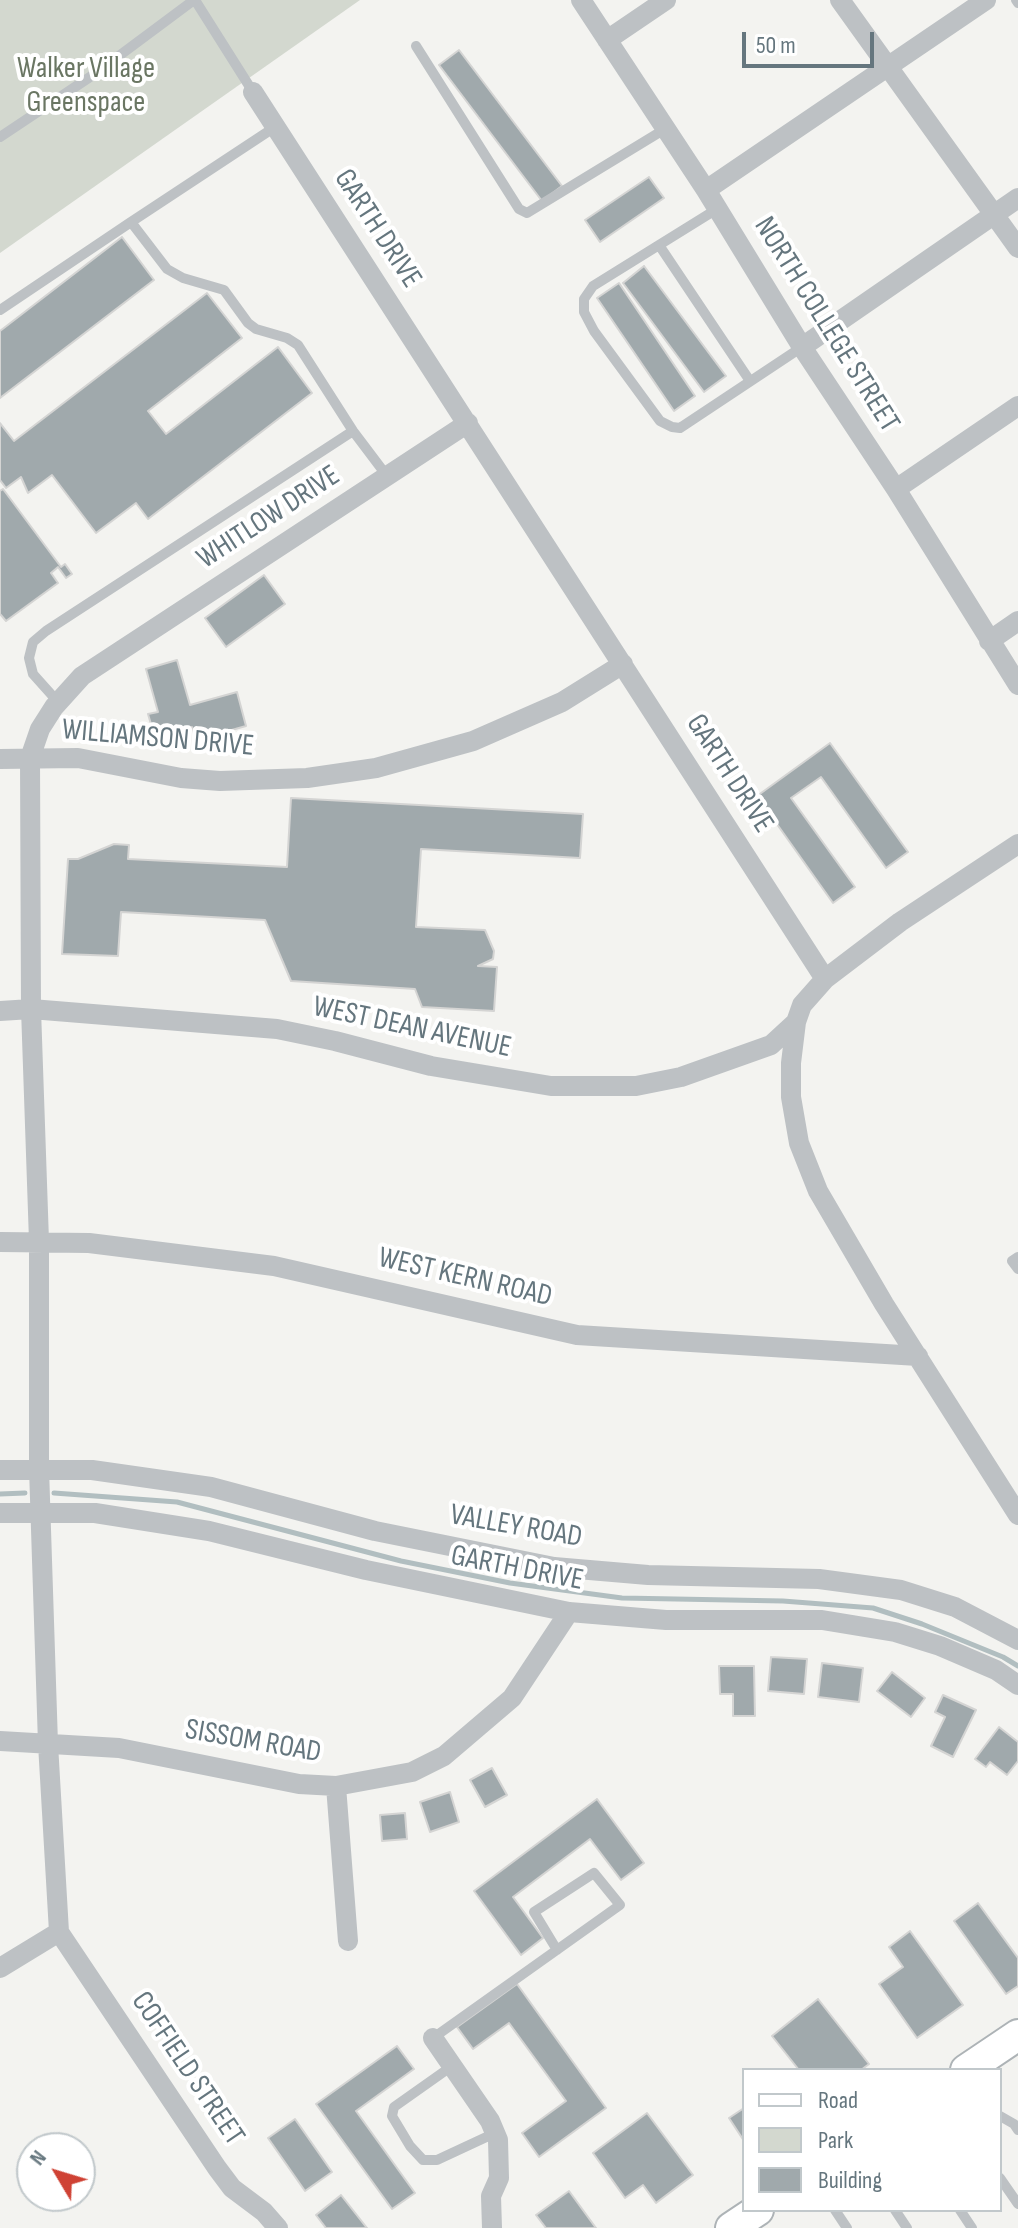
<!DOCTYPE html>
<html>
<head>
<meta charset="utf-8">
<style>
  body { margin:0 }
  #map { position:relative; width:1018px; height:2228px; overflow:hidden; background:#f3f3f0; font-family:"Sofia Sans Condensed",sans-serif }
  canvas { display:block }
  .legend { position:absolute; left:742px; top:2068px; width:260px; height:144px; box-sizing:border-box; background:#fff; border:2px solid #c1c8cb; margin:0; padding:10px 14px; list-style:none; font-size:24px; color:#65767e }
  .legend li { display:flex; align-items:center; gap:16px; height:40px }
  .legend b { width:40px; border:2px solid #c1c8cb }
  .north { position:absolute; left:16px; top:2132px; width:80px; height:80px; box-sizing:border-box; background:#fff; border:2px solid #c1c8cb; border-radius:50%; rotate:308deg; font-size:22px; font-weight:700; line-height:32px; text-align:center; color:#65767e }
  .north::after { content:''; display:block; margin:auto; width:28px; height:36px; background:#cf4234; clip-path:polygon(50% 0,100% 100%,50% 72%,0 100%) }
  .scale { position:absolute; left:742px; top:32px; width:132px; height:36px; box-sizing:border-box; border:4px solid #65767e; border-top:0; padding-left:10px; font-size:24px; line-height:28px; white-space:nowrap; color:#65767e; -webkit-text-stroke:6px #fff; paint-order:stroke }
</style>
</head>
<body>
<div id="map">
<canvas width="1018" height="2228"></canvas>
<ul class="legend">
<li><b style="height:10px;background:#fff"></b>Road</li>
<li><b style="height:22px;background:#d3d8cf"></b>Park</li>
<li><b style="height:22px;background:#a0a9ac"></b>Building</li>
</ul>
<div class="north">N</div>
<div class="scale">50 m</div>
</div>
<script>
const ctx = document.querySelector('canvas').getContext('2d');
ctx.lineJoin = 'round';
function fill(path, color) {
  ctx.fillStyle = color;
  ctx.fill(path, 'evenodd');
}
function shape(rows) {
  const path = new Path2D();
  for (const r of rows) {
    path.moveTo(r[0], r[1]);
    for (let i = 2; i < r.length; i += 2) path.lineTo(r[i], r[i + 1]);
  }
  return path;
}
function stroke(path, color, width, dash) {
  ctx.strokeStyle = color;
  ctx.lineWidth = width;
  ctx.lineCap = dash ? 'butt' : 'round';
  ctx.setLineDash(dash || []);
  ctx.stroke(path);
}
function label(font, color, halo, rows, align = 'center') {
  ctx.font = font + ' "Sofia Sans Condensed",sans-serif';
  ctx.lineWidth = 8;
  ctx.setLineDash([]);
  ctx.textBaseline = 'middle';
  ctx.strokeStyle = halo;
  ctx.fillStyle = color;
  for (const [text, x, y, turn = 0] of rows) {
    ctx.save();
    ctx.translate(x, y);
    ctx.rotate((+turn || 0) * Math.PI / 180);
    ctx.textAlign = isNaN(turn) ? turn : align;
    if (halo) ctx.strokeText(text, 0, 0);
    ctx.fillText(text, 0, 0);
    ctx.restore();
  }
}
const green = shape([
  [0,0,360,0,0,253]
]);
const stream = shape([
  [54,1493,177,1502,401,1561,510,1583,622,1598,783,1601,873,1608,922,1624,1003,1657,1018,1666],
  [0,1494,25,1493]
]);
const building = shape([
  [459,50,562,186,542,201,439,65,459,50],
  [649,177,664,198,600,242,585,220,649,177],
  [122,237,154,280,0,398,0,331,122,237],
  [644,266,726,376,704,392,623,283,644,266],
  [619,283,695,396,674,411,597,298,619,283],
  [207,293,242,338,148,411,166,434,278,347,312,393,148,519,136,503,96,533,52,475,28,493,21,477,6,488,0,480,0,423,14,441,207,293],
  [3,489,61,567,65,564,72,574,66,578,58,567,51,573,58,583,6,621,0,614,0,491,3,489],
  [264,575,285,604,226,647,205,618,264,575],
  [177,660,190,705,237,692,246,726,196,740,192,727,155,738,148,714,158,712,146,669,177,660],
  [830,743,908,852,886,868,821,777,791,798,855,887,833,903,757,796,830,743],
  [291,798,583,814,580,858,421,849,416,927,485,930,494,951,493,959,478,966,497,967,494,1011,422,1007,415,989,291,981,265,920,121,912,118,956,62,954,68,859,78,859,114,844,129,845,128,859,287,867,291,798],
  [771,1657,807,1659,804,1694,768,1691,771,1657],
  [822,1663,863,1668,859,1702,818,1697,822,1663],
  [719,1666,754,1666,755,1716,733,1716,733,1694,720,1694,719,1666],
  [892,1672,925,1698,911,1717,877,1691,892,1672],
  [943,1695,976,1710,953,1757,931,1746,945,1717,935,1712,943,1695],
  [999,1727,1018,1742,1018,1761,1007,1775,990,1762,986,1767,975,1759,999,1727],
  [492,1768,507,1795,485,1807,470,1780,492,1768],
  [450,1792,459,1822,430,1832,420,1802,450,1792],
  [597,1799,644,1863,621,1880,590,1839,513,1897,543,1938,521,1955,474,1891,597,1799],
  [405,1813,407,1839,382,1841,380,1815,405,1813],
  [978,1903,1018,1958,1018,1986,1006,1994,954,1921,978,1903],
  [910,1931,963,2005,917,2038,879,1984,903,1967,889,1947,910,1931],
  [517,1984,606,2108,539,2157,522,2133,566,2101,509,2023,473,2049,457,2027,517,1984],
  [818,1999,869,2064,861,2070,799,2070,772,2036,818,1999],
  [397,2046,414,2069,356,2111,415,2193,392,2209,316,2104,397,2046],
  [744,2108,744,2141,729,2118,744,2108],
  [647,2113,693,2175,656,2203,643,2185,625,2198,593,2153,647,2113],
  [295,2119,332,2172,305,2191,268,2138,295,2119],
  [569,2191,596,2228,546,2228,536,2215,569,2191],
  [341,2195,367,2228,326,2228,316,2215,341,2195]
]);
const service = shape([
  [195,0,253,92],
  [1016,0,1018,3],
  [416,46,519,209,527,213,665,129],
  [0,137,96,73,194,0],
  [717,209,593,286,584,299,584,312,594,331,660,421,672,427,680,428,802,347],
  [131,222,275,127],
  [659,245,750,381],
  [0,310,131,222,167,269,183,278,224,290,248,323,256,329,287,338,298,345,353,431,387,476],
  [58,702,33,674,29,658,33,642,46,631,353,431],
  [1018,1257,1012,1261,1018,1269],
  [433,2038,620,1905,594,1873,534,1912,557,1950],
  [452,2066,394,2107,392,2116,410,2146,423,2160,437,2160,495,2133],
  [1000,2116,1014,2124,1018,2130],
  [1000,2178,1018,2204],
  [835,2210,847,2228],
  [895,2210,907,2228],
  [960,2210,972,2228]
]);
const minor = shape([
  [581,0,706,190,802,347,896,489,1018,685],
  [840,0,1018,248],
  [607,40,666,0],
  [253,92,825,979],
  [706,190,986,0],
  [802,347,1018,198],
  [896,489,1018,406],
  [989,641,1018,621],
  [0,759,78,758,181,778,220,781,307,778,376,768,473,741,562,702,623,664],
  [1018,844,900,922,825,979,802,1005,796,1022,791,1063,791,1097,799,1143,818,1191,884,1304,1018,1515],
  [0,1011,31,1009,277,1029,335,1041,431,1066,551,1086,636,1086,681,1077,771,1045,796,1022],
  [0,1242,89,1243,274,1266,577,1335,918,1356],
  [0,1470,92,1470,211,1487,375,1531,554,1567,648,1575,819,1579,901,1590,955,1607,1018,1640],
  [0,1513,95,1513,209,1531,366,1570,569,1612,666,1620,822,1620,895,1632,940,1646,996,1670,1018,1685],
  [0,1741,119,1748,299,1784,336,1786,412,1772,444,1756,512,1698,569,1612],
  [336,1786,348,1941],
  [59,1932,48,1744,39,1468,39,1241,31,1009,30,758,40,729,54,707,82,676,468,423],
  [59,1932,217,2168,232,2188,264,2212,278,2228],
  [0,1968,59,1932],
  [433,2038,490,2121,498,2140,499,2178,491,2196,492,2228]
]);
const secondary = shape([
  [966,2070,1018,2035],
  [731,2228,758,2210]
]);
const parkNames = [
  ["Walker Village",86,69],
  ["Greenspace",86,103]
];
const streetNames = [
  ["GARTH DRIVE",377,229,57],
  ["NORTH COLLEGE STREET",826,325,58],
  ["WHITLOW DRIVE",269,518,-33],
  ["WILLIAMSON DRIVE",158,739,5],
  ["GARTH DRIVE",729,774,57],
  ["WEST DEAN AVENUE",412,1028,12],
  ["WEST KERN ROAD",465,1278,13],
  ["VALLEY ROAD",516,1527,10],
  ["GARTH DRIVE",517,1569,11],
  ["SISSOM ROAD",253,1742,10],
  ["COFFIELD STREET",187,2069,56]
];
fill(green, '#d3d8cf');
stroke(stream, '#b1bec0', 5);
fill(building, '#a0a9ac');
stroke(building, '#d4d4d3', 2);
stroke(secondary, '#adb3b6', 34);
stroke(service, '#bdc1c4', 10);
stroke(minor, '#bdc1c4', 20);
stroke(secondary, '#fff', 30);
label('30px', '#6a7663', '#fff', parkNames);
label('30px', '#65767e', '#fff', streetNames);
</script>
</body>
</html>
